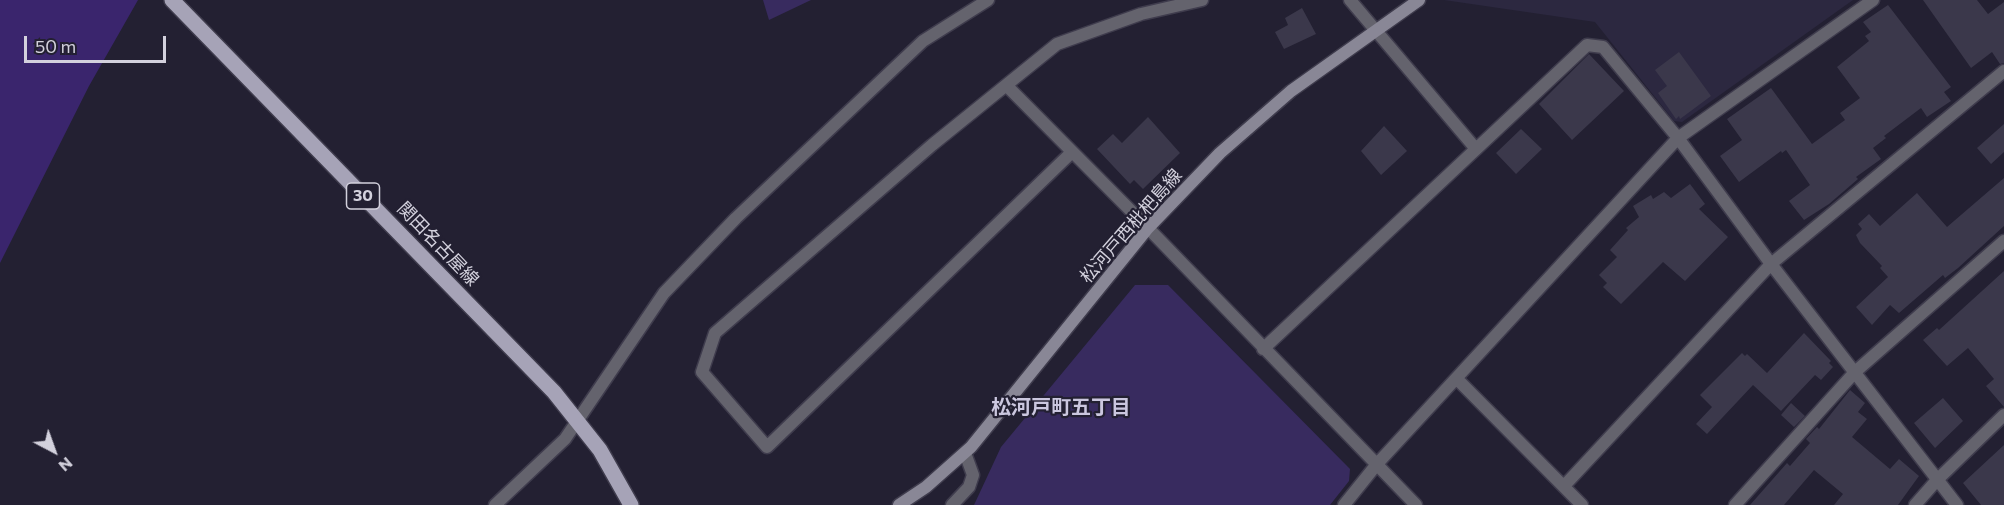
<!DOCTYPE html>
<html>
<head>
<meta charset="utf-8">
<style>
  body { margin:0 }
  #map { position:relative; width:2004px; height:505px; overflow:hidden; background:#232032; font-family:Commissioner,sans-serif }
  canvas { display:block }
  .north { position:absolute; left:24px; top:421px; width:60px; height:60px; -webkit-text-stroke:4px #232032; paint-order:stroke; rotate:139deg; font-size:16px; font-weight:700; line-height:24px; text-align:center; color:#d3d1dd }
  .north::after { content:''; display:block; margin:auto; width:21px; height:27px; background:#d3d1dd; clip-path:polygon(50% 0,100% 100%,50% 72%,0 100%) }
  .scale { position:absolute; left:24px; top:36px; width:142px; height:27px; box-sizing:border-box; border:3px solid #d3d1dd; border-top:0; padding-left:8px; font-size:18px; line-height:21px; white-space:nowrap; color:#d3d1dd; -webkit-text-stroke:4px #232032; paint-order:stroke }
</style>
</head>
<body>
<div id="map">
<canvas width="2004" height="505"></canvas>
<div class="north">N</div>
<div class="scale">50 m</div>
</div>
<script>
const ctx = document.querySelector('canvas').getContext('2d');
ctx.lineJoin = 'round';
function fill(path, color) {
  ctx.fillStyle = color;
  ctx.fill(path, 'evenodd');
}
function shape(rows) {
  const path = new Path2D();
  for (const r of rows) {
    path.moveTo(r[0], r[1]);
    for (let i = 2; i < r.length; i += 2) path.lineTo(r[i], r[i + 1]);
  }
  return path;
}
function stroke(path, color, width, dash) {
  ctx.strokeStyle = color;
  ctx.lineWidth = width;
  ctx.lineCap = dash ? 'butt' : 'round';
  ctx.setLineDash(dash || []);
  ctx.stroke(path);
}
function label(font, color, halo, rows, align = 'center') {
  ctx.font = font + ' Commissioner,"Noto Sans JP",sans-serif';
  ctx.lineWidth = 4.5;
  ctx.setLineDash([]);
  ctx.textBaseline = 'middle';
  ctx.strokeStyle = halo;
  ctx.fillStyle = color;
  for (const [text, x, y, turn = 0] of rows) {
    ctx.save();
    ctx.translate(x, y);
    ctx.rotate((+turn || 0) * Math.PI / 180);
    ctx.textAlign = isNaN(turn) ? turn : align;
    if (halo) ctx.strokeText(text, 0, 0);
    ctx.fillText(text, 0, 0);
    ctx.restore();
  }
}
const built = shape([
  [1444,0,1853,0,1682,122,1674,121,1595,22]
]);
const green = shape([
  [763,0,811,0,769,20],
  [1135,285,1168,285,1350,469,1349,481,1330,505,974,505,1001,447]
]);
const water = shape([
  [0,0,138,0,89,86,0,263]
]);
const building = shape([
  [1923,0,1977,0,1988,14,2004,2,2004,63,2000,64,1992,52,1971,68],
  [1888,5,1951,87,1944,92,1951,101,1927,117,1921,108,1884,136,1886,138,1873,148,1881,159,1856,177,1858,179,1829,204,1804,220,1789,201,1810,185,1786,150,1782,153,1781,151,1739,182,1720,156,1742,140,1727,119,1771,88,1812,144,1845,120,1840,113,1860,98,1837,67,1869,41,1865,36,1871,32,1863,22],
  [1302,8,1316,34,1284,49,1275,32,1288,25,1285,18],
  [1679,52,1711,96,1680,119,1679,116,1676,119,1658,93,1667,86,1655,70],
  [1589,54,1624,91,1572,140,1539,104],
  [1148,117,1180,153,1143,189,1134,180,1130,184,1097,149,1113,134,1122,143],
  [2004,124,2004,152,1991,164,1977,148],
  [1384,126,1407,151,1381,175,1361,151],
  [1521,129,1542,149,1516,174,1496,153],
  [2004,178,2004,226,1958,268,1945,278,1943,275,1899,313,1890,305,1872,325,1856,307,1888,277,1880,268,1882,266,1860,243,1856,235,1862,229,1858,224,1869,214,1880,226,1917,193,1947,227],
  [1690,184,1705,204,1699,209,1728,237,1685,281,1663,262,1621,304,1603,287,1607,283,1599,275,1617,257,1610,250,1628,230,1626,228,1639,217,1633,206,1651,195,1653,199,1664,192,1671,198],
  [2004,271,2004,407,1986,386,1994,379,1968,348,1947,366,1923,340,1937,328,1939,330],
  [1804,333,1831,361,1829,363,1833,367,1821,380,1815,375,1781,411,1753,385,1707,434,1696,424,1712,407,1700,395,1742,353,1745,356,1747,354,1767,373],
  [1850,390,1865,403,1858,412,1867,419,1852,437,1890,469,1899,459,1919,476,1898,505,1834,505,1843,494,1814,470,1784,505,1750,505,1787,463,1790,466,1810,443,1806,439,1817,427,1819,429],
  [1943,398,1963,421,1935,448,1914,423],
  [1791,403,1805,416,1794,427,1781,415],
  [2004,445,2004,505,1981,505,1963,483]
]);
const minor = shape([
  [1350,0,1476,149],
  [1007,86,1148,228,1416,505],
  [1071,153,767,447,702,372,715,333,932,145,1057,44,1141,14,1202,0],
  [1263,349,1587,45,1603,47,1678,138,1771,264,1957,505],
  [1457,379,1582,505],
  [1564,486,1771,264,2004,71],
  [495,505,565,439,664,293,736,218,923,41,988,0],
  [952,505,969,487,973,475,965,453],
  [1344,505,1377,464,1678,138,1873,0],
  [1735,505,1855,372,2004,241],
  [1915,505,1937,480,2004,415]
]);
const secondary = shape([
  [899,505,926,487,971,447,1148,228,1220,153,1291,91,1419,0]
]);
const primary = shape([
  [172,0,554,392,600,450,631,505]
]);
const shields = [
  [363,196,33]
];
const shieldNames = [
  ["30",363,196]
];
const streetNames = [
  ["松河戸西枇杷島線",1131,226,-49],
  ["関田名古屋線",438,244,46]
];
const neighbourhoodNames = [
  ["松河戸町五丁目",1061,407]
];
fill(built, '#2c2840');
fill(green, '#382b5f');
fill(water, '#3a256d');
fill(building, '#3b384b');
stroke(minor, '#3f3c4d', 15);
stroke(secondary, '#3f3c4d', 15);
stroke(primary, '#3f3c4d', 18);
stroke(minor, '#64636d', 12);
stroke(secondary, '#898796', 12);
stroke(primary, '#a6a3b7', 15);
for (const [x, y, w] of shields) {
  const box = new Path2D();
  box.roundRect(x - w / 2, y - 13, w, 26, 4.5);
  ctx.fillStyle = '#232032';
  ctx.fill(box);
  stroke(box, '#d3d1dd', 1.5);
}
label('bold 16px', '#d3d1dd', null, shieldNames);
label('18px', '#d3d1dd', '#232032', streetNames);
label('bold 20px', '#cbc7df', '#232032', neighbourhoodNames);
</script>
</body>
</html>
